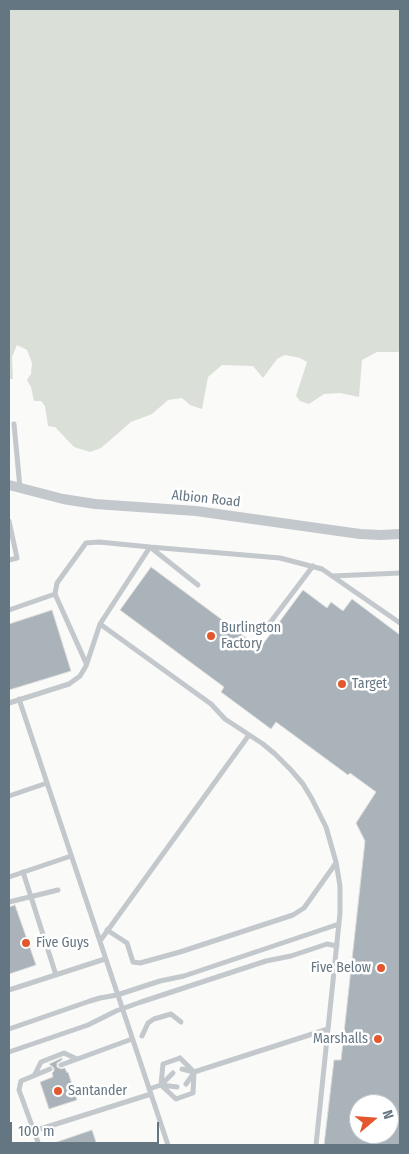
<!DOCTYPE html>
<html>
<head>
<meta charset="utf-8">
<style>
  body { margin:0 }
  #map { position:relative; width:409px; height:1154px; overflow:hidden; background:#fafaf8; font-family:"Fira Sans Condensed",sans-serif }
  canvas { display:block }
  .frame { position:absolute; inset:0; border:10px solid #657683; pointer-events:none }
  .north { position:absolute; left:349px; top:1094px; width:50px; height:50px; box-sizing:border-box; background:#fff; border:1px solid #c1c8cd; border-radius:50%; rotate:72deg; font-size:14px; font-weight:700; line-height:20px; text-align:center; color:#657683 }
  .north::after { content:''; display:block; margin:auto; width:18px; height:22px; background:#e4572e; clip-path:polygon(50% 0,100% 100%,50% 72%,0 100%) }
  .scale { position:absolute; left:10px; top:1122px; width:149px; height:22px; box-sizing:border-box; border:2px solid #657683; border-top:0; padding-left:6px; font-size:15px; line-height:18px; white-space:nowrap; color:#657683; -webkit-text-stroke:4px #fff; paint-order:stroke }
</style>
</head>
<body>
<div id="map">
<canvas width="409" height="1154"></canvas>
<div class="frame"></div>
<div class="north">N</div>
<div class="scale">100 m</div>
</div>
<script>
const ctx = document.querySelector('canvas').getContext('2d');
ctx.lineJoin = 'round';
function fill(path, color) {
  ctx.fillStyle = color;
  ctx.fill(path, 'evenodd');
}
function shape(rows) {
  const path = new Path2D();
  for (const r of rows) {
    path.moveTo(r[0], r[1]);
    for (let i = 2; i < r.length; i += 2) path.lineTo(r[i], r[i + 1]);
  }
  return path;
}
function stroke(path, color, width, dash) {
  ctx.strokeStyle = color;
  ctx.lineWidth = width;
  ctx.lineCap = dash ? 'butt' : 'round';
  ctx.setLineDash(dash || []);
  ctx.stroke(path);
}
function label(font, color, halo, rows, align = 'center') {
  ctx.font = font + ' "Fira Sans Condensed",sans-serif';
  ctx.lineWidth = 5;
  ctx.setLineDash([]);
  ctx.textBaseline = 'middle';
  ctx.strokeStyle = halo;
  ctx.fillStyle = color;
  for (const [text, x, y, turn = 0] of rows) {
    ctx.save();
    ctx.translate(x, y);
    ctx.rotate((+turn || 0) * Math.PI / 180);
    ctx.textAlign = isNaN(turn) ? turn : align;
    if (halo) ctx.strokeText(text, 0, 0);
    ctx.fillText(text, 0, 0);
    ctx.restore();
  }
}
const green = shape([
  [9,9,400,9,400,350,398,352,377,352,362,360,359,397,340,393,324,394,309,404,300,401,296,396,307,362,300,358,285,355,277,359,263,378,253,366,222,365,208,377,202,409,190,405,182,398,168,400,152,414,131,422,101,448,90,452,74,447,55,427,48,426,45,406,41,401,34,401,31,387,27,380,31,374,32,363,27,350,17,345,12,357,13,379,9,379]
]);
const building = shape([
  [151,567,260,648,303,590,327,608,331,602,343,611,352,599,400,635,400,1145,324,1145,334,1060,341,1060,365,841,356,823,376,792,350,773,348,775,276,722,271,729,221,692,224,687,120,610,151,567],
  [359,1104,389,1104,389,1134,359,1134,359,1104],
  [52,610,71,671,9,690,9,624,52,610],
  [15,905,36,965,9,974,9,907,15,905],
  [62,1058,62,1060,57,1063,57,1067,61,1069,65,1068,67,1073,68,1072,77,1100,49,1109,40,1082,53,1077,52,1073,54,1071,54,1068,49,1064,62,1058],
  [92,1130,97,1145,51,1145,51,1144,92,1130]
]);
const service = shape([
  [14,424,20,488],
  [9,521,17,558,9,560],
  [333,576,400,573],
  [9,610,55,594],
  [100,624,211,704,225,719,263,744,275,754,291,770,303,784,312,799,326,827,336,862,340,886,340,913,316,1145],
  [250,625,269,624,313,566],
  [86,663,55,594,57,583,86,543,99,542,150,547,198,585],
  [19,699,168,1145],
  [9,703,69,684,80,676,86,666,100,624,150,547,280,558,322,569,400,623],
  [9,796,47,783],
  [23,872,56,975],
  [9,877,71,856],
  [9,902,58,890],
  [107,930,127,943,133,962,140,963,180,952,293,915,304,908,336,863],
  [100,941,249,735],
  [9,990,105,959],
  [9,1029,90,1001,100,998,117,995,160,981,184,976,339,924],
  [142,1036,148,1023,154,1019,171,1014,181,1022],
  [9,1052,88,1025,116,1011,141,1002,266,961,291,956,327,944,337,946],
  [180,1058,194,1072,193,1093,176,1099,161,1085,163,1064,180,1058],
  [61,1065,132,1039],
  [182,1069,194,1072,328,1029],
  [35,1074,41,1062,64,1053,77,1059],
  [186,1084,194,1073],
  [161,1085,177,1087],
  [149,1089,161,1085,173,1073],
  [34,1131,151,1094],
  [39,1145,19,1090,21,1081,50,1069]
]);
const minor = shape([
  [9,485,63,499,95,504,196,511,360,534,381,535,400,534]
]);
const markers = [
  [211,636,5,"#e4572e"],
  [342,684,5,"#e4572e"],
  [26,943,5,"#e4572e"],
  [381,968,5,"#e4572e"],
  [378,1039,5,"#e4572e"],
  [58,1091,5,"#e4572e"]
];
const streetNames = [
  ["Albion Road",206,499,6]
];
const poiNames = [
  ["Burlington",221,628],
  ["Factory",221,644],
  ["Target",352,684],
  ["Five Guys",36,943],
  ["Five Below",371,968,"right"],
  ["Marshalls",368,1039,"right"],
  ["Santander",68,1091]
];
fill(green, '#dadfd7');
fill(building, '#aab3b9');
stroke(building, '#dcdcda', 1);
stroke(service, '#c3c8cc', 5);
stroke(minor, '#c3c8cc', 10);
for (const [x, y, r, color] of markers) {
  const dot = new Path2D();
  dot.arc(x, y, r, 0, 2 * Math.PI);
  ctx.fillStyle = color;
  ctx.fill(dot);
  stroke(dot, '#fff', 2);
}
label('14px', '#657683', '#fff', streetNames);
label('14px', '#657683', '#fff', poiNames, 'left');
</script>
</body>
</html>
